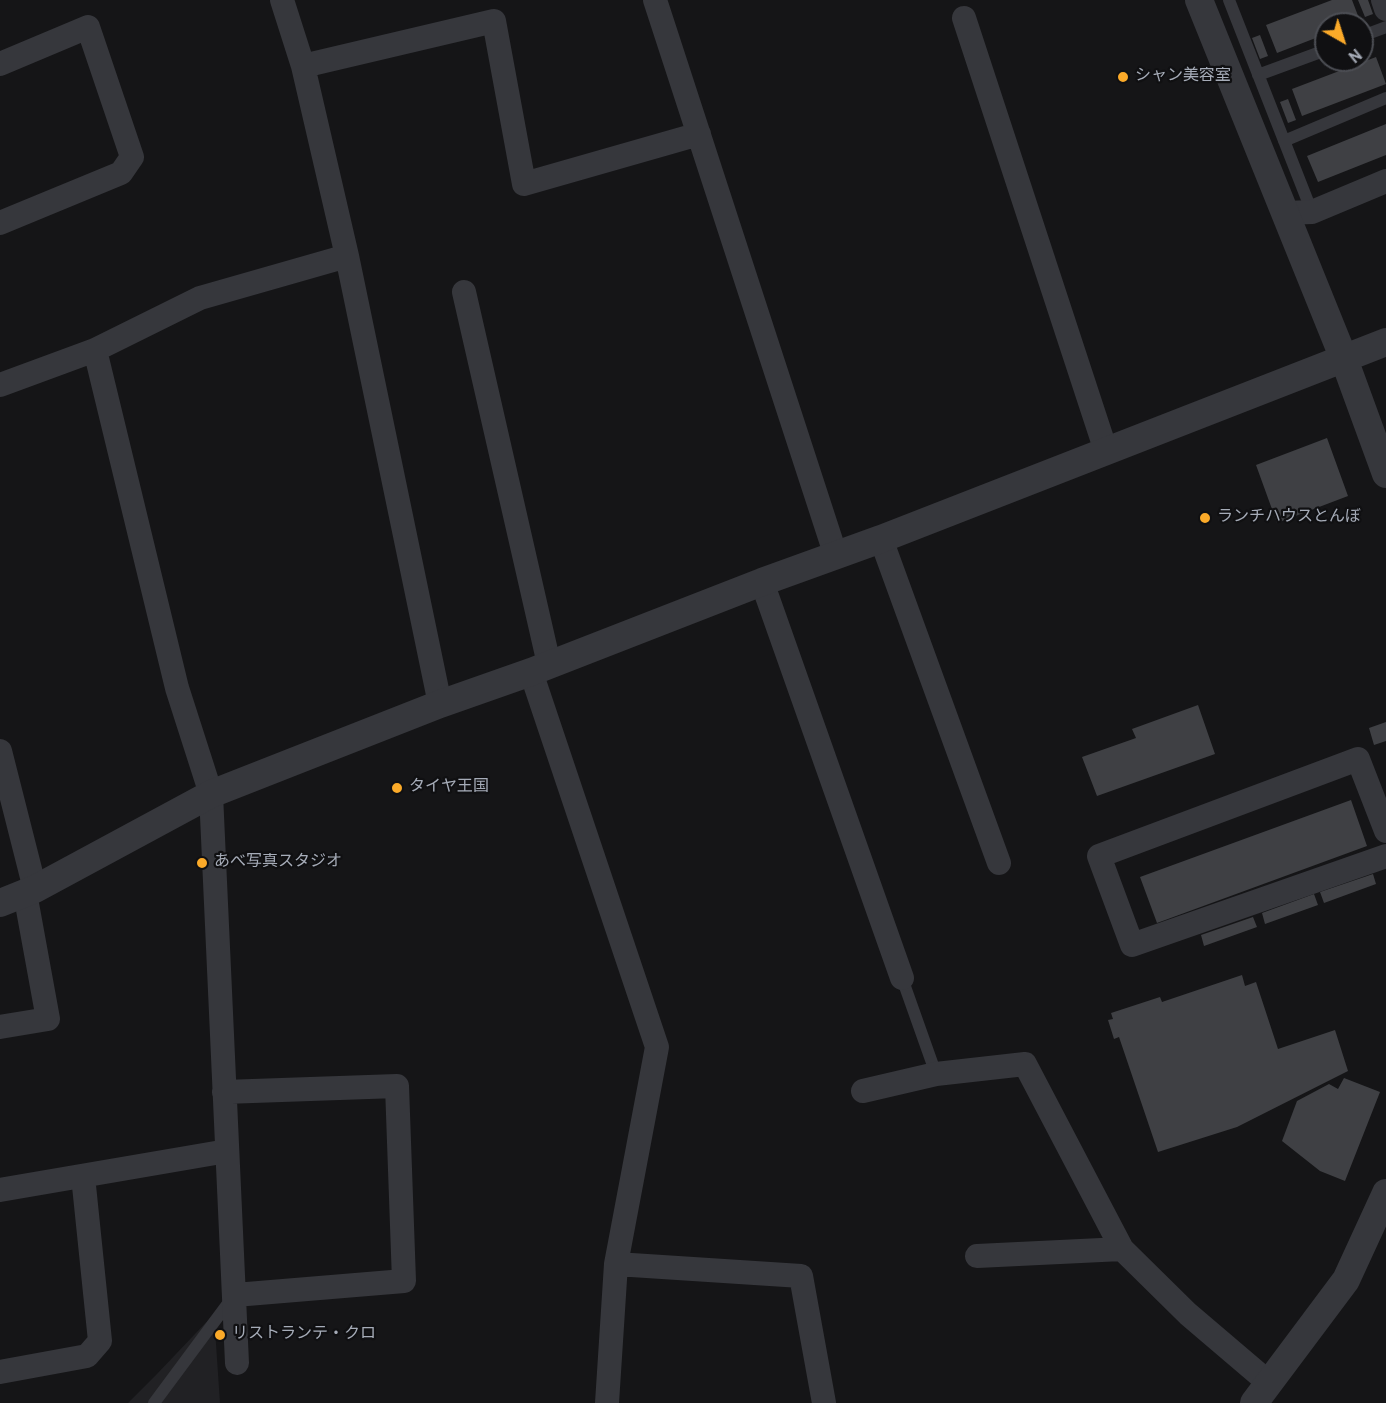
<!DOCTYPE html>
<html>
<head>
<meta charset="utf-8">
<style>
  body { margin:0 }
  #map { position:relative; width:1386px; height:1403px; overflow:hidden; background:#151517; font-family:Overpass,sans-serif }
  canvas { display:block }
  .north { position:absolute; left:1314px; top:12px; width:60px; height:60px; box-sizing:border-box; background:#101012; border:2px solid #4c4e54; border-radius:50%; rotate:141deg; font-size:16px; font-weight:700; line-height:24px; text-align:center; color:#a6acb8 }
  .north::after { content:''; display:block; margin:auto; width:21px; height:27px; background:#fbaa29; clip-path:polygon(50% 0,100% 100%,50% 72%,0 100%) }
</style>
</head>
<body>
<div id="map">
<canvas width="1386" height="1403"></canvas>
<div class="north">N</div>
</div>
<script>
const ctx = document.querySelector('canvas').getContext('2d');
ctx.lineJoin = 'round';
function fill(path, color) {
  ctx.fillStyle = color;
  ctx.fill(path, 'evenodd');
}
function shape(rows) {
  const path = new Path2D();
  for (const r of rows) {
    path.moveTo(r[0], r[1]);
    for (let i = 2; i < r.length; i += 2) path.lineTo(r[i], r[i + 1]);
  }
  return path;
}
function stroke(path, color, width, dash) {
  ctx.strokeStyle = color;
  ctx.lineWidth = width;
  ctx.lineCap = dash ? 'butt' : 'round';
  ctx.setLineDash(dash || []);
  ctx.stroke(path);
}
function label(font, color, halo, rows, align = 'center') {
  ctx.font = font + ' Overpass,"Noto Sans JP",sans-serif';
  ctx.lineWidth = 4.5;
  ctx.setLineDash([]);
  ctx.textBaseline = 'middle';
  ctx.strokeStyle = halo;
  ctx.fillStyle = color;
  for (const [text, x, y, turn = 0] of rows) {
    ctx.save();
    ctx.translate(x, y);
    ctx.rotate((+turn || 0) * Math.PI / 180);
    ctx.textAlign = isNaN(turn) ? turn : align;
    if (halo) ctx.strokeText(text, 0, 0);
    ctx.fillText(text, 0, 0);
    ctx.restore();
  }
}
const built = shape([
  [214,1314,220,1403,128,1403,156,1375]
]);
const building = shape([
  [1332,0,1352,0,1360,21,1352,24,1326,24,1326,34,1277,53,1266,25],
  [1358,0,1368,0,1373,14,1365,17],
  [1260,35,1268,56,1260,59,1252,38],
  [1376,57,1386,84,1302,116,1292,89],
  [1288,99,1296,120,1288,123,1280,102],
  [1386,124,1386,155,1318,182,1307,156],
  [1327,438,1348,496,1277,523,1256,465],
  [1198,705,1215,754,1097,796,1082,757,1136,738,1132,729],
  [1386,722,1386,741,1374,745,1369,728],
  [1351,800,1367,846,1157,923,1140,877],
  [1373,874,1376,884,1324,903,1320,892],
  [1314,894,1318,905,1265,924,1262,913],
  [1253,917,1257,927,1204,946,1201,935],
  [1242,975,1245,986,1256,982,1278,1049,1335,1030,1348,1071,1237,1127,1158,1152,1119,1037,1114,1039,1108,1020,1113,1019,1111,1013,1160,997,1162,1002],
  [1344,1078,1380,1092,1345,1181,1320,1171,1282,1141,1297,1101,1329,1084,1338,1089]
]);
const service = shape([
  [1229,0,1312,212],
  [1362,36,1386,27],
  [1258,75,1326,50],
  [1284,141,1386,98],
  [902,978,936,1074],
  [154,1403,232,1298]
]);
const minor = shape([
  [282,0,303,66,347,256,440,704],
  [655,0,836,556],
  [1383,0,1386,9],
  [964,18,1106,451],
  [0,64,88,27,132,157,121,173,0,223],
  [303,66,494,21,524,184,699,134],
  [1285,213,1312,212,1386,181],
  [464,292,549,664],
  [95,350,177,688,211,794,237,1363],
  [0,385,95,350,200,298,347,256],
  [881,539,999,863],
  [762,582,902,978],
  [531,672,657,1047,616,1264,607,1403],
  [0,751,35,889],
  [1386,831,1358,759,1099,856,1132,945,1386,856],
  [0,1027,48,1019,25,893],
  [863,1091,936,1074,1025,1064,1122,1249,1188,1314,1269,1383],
  [224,1092,397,1086,404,1281,235,1295],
  [0,1190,227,1151],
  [977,1256,1122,1249],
  [616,1264,801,1276,824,1403],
  [0,1372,87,1356,100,1341,83,1176]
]);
const tertiary = shape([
  [1199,0,1344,359,1386,474],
  [0,903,35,889,211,794,440,704,531,672,762,582,881,539,1386,342],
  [1254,1403,1346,1280,1386,1193]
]);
const markers = [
  [1123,77,6,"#fbaa29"],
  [1205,518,6,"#fbaa29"],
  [397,788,6,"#fbaa29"],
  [202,863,6,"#fbaa29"],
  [220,1335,6,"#fbaa29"]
];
const poiNames = [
  ["シャン美容室",1135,77],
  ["ランチハウスとんぼ",1217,518],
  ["タイヤ王国",409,788],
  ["あべ写真スタジオ",214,863],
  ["リストランテ・クロ",232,1335]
];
fill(built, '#212124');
fill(building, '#3f4044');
stroke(service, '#36373c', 12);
stroke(minor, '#36373c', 24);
stroke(tertiary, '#36373c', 28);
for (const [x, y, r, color] of markers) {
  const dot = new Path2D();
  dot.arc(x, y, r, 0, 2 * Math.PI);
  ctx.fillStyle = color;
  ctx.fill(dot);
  stroke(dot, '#101012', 2);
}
label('16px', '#a6acb8', '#101012', poiNames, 'left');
</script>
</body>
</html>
